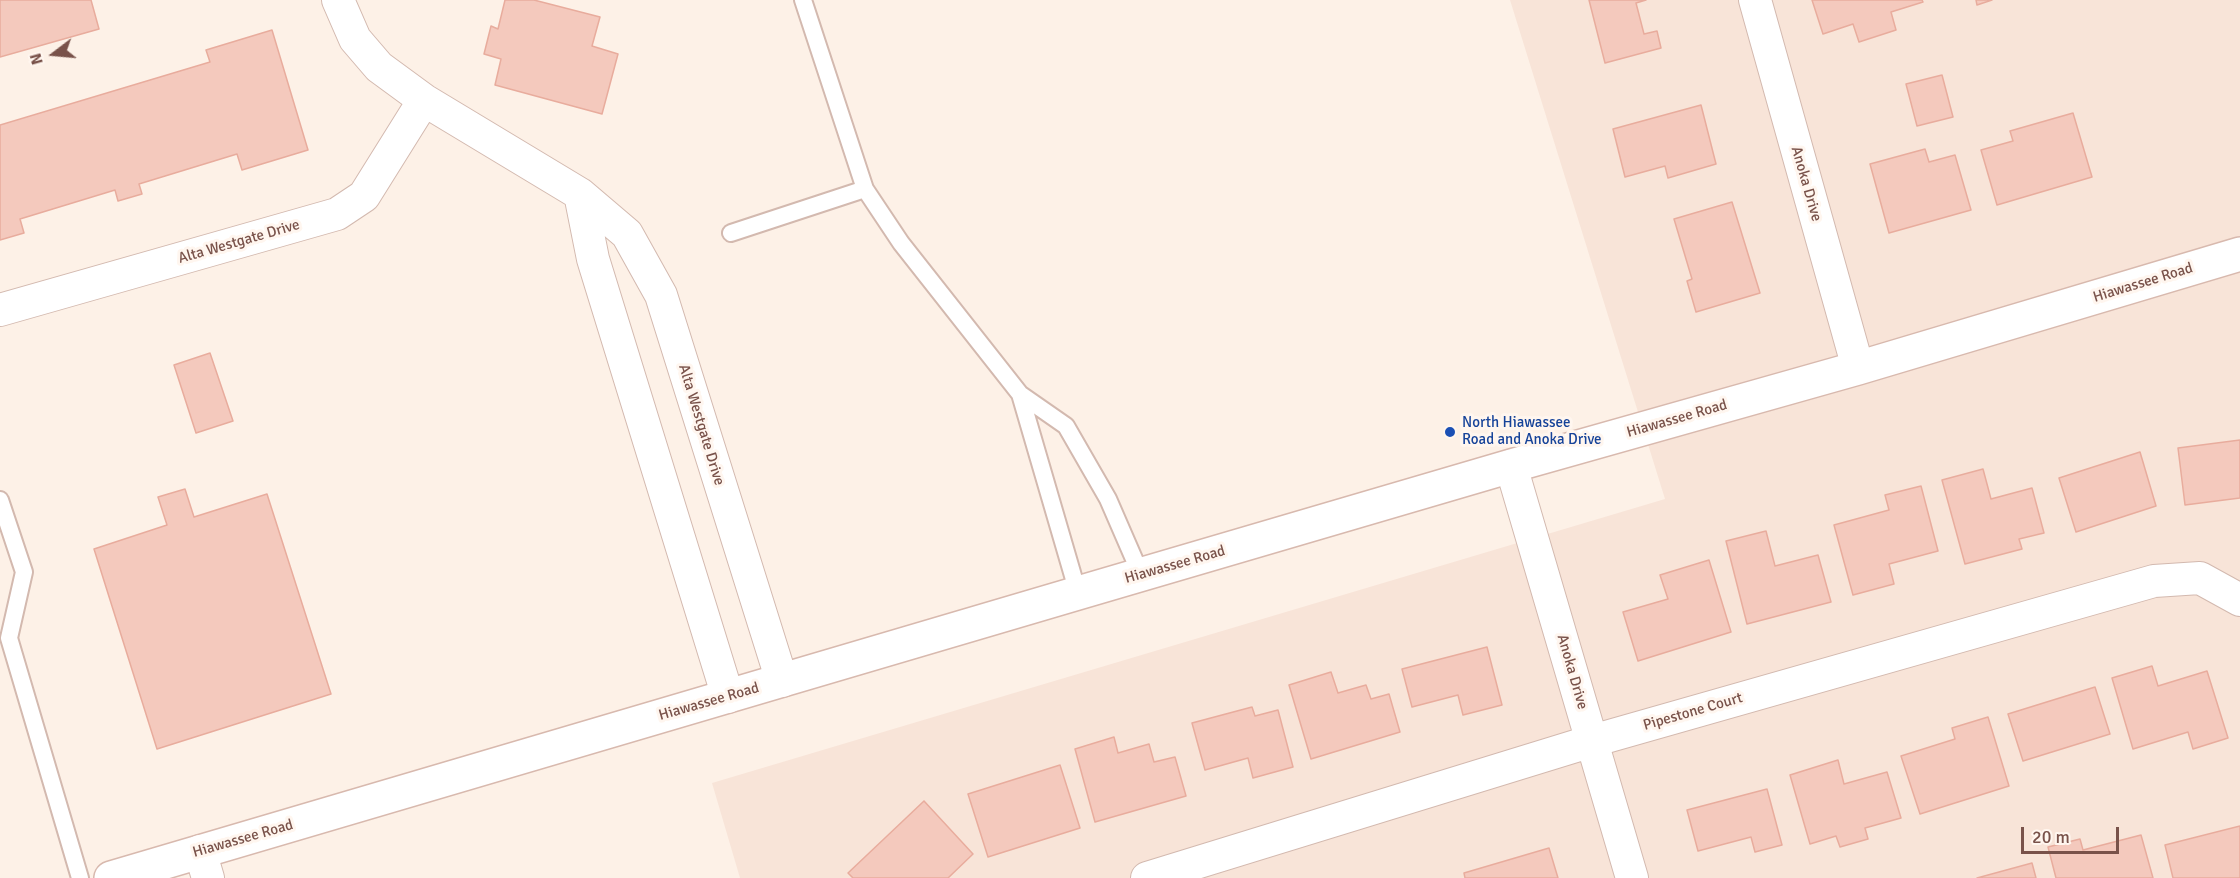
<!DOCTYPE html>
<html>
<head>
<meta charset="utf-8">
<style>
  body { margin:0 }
  #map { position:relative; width:2240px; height:878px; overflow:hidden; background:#fdf1e7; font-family:Signika,sans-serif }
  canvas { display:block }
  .north { position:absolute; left:24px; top:24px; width:60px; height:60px; -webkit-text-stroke:4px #fff6ef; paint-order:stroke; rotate:254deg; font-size:16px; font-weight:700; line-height:24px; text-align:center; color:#79524a }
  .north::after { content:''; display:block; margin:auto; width:21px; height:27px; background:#79524a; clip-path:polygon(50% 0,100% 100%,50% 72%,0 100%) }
  .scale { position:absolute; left:2021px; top:827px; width:98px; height:27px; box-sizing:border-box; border:3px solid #79524a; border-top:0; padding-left:8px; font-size:18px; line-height:21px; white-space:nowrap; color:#79524a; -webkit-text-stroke:4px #fff6ef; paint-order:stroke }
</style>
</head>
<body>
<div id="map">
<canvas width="2240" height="878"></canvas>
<div class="north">N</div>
<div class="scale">20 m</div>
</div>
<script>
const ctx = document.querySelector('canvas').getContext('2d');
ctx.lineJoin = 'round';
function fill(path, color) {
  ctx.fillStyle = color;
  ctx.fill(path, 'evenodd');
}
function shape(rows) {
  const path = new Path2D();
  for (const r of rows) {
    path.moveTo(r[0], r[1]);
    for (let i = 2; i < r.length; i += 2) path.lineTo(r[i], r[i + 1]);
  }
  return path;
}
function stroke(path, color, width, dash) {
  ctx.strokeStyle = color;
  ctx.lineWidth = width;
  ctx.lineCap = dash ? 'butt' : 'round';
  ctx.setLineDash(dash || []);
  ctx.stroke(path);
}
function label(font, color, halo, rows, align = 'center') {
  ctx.font = font + ' Signika,sans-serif';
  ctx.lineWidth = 6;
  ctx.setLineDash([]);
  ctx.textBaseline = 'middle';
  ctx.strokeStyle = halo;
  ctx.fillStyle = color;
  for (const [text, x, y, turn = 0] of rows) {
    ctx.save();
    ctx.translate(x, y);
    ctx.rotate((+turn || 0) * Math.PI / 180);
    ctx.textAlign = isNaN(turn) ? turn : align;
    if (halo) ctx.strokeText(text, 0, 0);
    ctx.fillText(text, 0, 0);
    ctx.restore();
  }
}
const residential = shape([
  [1510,0,2240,0,2240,878,740,878,712,783,1665,499]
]);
const building = shape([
  [0,0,91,0,99,29,0,57,0,0],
  [505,0,534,0,600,17,592,46,618,54,602,114,495,85,501,59,484,54,491,26,498,29,505,0],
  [1589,0,1646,0,1636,3,1644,34,1657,31,1661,48,1605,63,1589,0],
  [1812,0,1922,0,1923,2,1891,12,1896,30,1859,42,1853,24,1823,34,1812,0],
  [1976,0,1992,0,1977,5,1976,0],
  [272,30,308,150,242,170,237,154,139,184,142,194,118,201,115,190,20,219,24,233,0,240,0,125,210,62,206,50,272,30],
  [1942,75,1953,117,1917,126,1906,84,1942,75],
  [1701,105,1716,164,1668,178,1665,166,1625,177,1613,129,1701,105],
  [2073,113,2092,177,1997,205,1981,150,2013,141,2010,131,2073,113],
  [1925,149,1929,162,1955,155,1971,210,1889,233,1870,164,1925,149],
  [1732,202,1760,293,1696,312,1687,281,1692,279,1674,219,1732,202],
  [210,353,233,421,196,433,174,365,210,353],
  [2240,440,2240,498,2185,505,2178,448,2240,440],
  [2140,452,2156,506,2076,532,2059,478,2140,452],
  [1983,469,1991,499,2032,488,2044,533,2019,539,2022,549,1965,564,1942,480,1983,469],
  [1921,486,1938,551,1889,564,1894,584,1853,595,1834,525,1889,510,1885,495,1921,486],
  [185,489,194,517,267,494,331,694,157,749,94,549,167,525,158,497,185,489],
  [1766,531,1775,566,1818,555,1831,602,1747,624,1726,541,1766,531],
  [1709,560,1731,632,1638,661,1623,612,1668,599,1660,575,1709,560],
  [1487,647,1502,705,1463,715,1458,695,1412,707,1402,669,1487,647],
  [2152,666,2158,686,2207,671,2228,738,2193,749,2188,732,2133,749,2112,678,2152,666],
  [1331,672,1338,693,1366,685,1371,699,1389,694,1400,732,1311,759,1289,685,1331,672],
  [2095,687,2110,734,2023,761,2008,714,2095,687],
  [1252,707,1255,716,1278,710,1293,767,1253,778,1248,758,1205,770,1192,723,1252,707],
  [1988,717,2009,786,1920,814,1901,756,1955,739,1952,728,1988,717],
  [1114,737,1118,753,1149,744,1154,762,1175,757,1186,796,1095,822,1075,749,1114,737],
  [1838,760,1844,784,1887,772,1901,818,1865,828,1868,839,1840,847,1836,836,1810,844,1790,775,1838,760],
  [1060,765,1080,828,988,857,968,794,1060,765],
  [1767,789,1782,845,1755,852,1751,837,1698,851,1687,810,1767,789],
  [924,801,973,854,948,878,853,878,848,873,924,801],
  [2240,826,2240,878,2173,878,2165,845,2240,826],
  [2141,835,2153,878,2056,878,2048,847,2080,839,2083,850,2141,835],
  [1549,848,1558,878,1465,878,1464,873,1549,848],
  [2032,863,2036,878,1977,878,2032,863]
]);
const service = shape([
  [803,0,865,189,901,243,1020,394,1066,426,1108,499,1141,575],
  [731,233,865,189],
  [1020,394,1078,593],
  [0,500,24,572,9,638,80,878]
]);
const minor = shape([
  [338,0,355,39,379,67,424,100,580,194,627,234,661,295,782,681],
  [1755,0,1858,368],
  [580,194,593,259,728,697],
  [0,310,337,214,364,196,424,100],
  [1511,466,1632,878],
  [200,851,208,878],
  [1147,878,1592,741,2154,581,2200,578,2240,600]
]);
const secondary = shape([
  [111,878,1078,593,1511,466,1858,368,2240,254]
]);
const markers = [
  [1450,432,6,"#1a4fb4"]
];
const streetNames = [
  ["Anoka Drive",1806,184,74],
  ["Alta Westgate Drive",239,242,-16],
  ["Hiawassee Road",2143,283,-17],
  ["Hiawassee Road",1677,419,-16],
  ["Alta Westgate Drive",701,425,73],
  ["Hiawassee Road",1175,565,-16],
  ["Anoka Drive",1572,672,74],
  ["Hiawassee Road",709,702,-16],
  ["Pipestone Court",1693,712,-16],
  ["Hiawassee Road",243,839,-16]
];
const transitNames = [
  ["North Hiawassee",1462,423],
  ["Road and Anoka Drive",1462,440]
];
fill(residential, '#f8e4d8');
fill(building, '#f4c9bd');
stroke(building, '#e8ac9d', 1.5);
stroke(service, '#d3b9af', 20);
stroke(minor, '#d3b9af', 34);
stroke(secondary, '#d8b9ae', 36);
stroke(service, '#fff', 16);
stroke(minor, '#fff', 32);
stroke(secondary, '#fff', 33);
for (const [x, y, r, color] of markers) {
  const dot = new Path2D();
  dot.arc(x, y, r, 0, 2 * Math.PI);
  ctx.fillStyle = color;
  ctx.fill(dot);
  stroke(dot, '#fff6ef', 2);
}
label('15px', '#79524a', '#fff6ef', streetNames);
label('15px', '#164399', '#fff6ef', transitNames, 'left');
</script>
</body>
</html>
